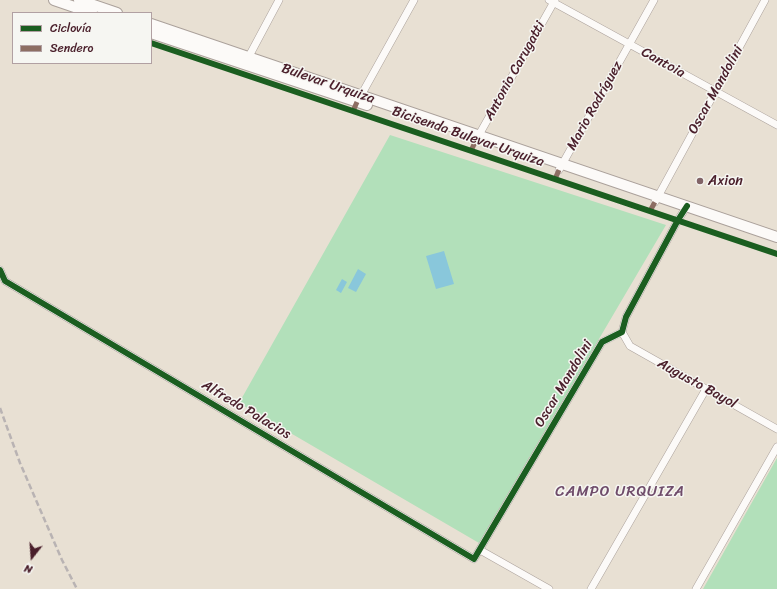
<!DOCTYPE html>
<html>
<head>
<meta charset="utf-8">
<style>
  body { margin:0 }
  #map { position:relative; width:777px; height:589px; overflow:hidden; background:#e8e0d3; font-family:Sriracha,sans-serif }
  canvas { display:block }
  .legend { position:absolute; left:12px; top:12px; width:140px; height:52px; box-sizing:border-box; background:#f6f6f2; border:1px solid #b1a0a2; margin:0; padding:5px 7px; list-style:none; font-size:12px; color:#4a1f2b }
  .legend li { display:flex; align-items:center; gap:8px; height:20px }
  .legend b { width:20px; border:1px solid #b1a0a2 }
  .north { position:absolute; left:12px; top:537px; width:40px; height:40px; -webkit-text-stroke:3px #f6f6f2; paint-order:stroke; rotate:197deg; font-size:11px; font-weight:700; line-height:16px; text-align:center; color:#4a1f2b }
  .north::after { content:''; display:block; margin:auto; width:14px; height:18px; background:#4a1f2b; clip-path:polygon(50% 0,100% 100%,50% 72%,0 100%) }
</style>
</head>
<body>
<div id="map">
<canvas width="777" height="589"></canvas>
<ul class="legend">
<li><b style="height:5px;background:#1b5e20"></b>Ciclovía</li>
<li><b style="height:5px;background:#8d6e63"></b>Sendero</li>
</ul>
<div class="north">N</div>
</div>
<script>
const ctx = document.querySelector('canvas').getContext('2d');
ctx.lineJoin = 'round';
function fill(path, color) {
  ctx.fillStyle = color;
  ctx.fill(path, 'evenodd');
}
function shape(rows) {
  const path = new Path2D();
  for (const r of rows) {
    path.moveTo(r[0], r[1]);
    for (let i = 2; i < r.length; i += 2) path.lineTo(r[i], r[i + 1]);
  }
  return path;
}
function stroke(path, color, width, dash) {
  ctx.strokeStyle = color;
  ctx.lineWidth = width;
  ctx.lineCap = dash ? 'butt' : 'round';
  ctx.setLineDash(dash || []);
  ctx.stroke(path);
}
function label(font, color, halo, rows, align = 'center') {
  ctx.font = font + ' Sriracha,sans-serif';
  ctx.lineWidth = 3;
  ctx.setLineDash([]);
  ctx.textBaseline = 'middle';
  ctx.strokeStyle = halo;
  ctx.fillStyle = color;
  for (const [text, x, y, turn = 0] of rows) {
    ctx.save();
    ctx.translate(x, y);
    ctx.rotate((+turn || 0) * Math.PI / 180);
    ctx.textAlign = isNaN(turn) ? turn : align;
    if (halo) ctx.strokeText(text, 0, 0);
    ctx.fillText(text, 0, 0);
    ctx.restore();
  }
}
const green = shape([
  [390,135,666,225,479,543,239,403],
  [777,458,777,589,703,589]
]);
const water = shape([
  [444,251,454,284,436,289,426,256],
  [358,269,366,274,356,292,348,288],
  [342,279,347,282,341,293,336,290]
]);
const street = shape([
  [549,0,777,125],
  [247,60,279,0],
  [359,99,414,0],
  [475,142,555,0],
  [559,170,654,0],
  [655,202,765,0],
  [0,270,5,281,474,559,602,342,622,332,626,317,678,220,687,206],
  [622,332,630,346,777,429],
  [480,550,549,589],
  [591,589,706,389],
  [696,589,777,447]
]);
const secondary = shape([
  [54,0,92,13],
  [79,0,117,13],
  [151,24,777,237],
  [151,33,367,105]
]);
const rail = shape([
  [0,408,20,463,62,560,77,589]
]);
const quiet = shape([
  [353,111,357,102],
  [471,151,475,142],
  [555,179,559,170],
  [650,211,655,202]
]);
const cycleway = shape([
  [151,43,777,254],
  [0,270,5,281,474,559,602,342,622,332,626,317,678,220,687,206]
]);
const markers = [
  [700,181,4,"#816366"]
];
const streetNames = [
  ["Cantoia",663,63,29],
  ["Antonio Carugatti",515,71,-61],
  ["Bulevar Urquiza",328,84,19],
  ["Oscar Mandolini",716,90,-61],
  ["Mario Rodríguez",595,106,-61],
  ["Bicisenda Bulevar Urquiza",468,137,19],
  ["Oscar Mandolini",564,384,-59],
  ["Augusto Bayol",697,384,29],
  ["Alfredo Palacios",246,410,31]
];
const poiNames = [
  ["Axion",708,181]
];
const neighbourhoodNames = [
  ["CAMPO URQUIZA",620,492]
];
fill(green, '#b2e0ba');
fill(water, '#89c7db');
stroke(street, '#aba19b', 8);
stroke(secondary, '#aba19b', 12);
stroke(street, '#fcfaf8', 7);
stroke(secondary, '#fcfaf8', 10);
stroke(rail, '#b9b3b3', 2.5, [6, 3]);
stroke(quiet, '#8d6e63', 5, [10, 5]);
stroke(cycleway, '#1b5e20', 6);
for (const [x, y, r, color] of markers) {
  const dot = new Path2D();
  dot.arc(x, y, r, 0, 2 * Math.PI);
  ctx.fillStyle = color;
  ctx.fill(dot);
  stroke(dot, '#f6f6f2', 1.5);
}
label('14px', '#4a1f2b', '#f6f6f2', streetNames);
label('14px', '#4a1f2b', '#f6f6f2', poiNames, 'left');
ctx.letterSpacing = '1px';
label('15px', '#6f4c6a', '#f6f6f2', neighbourhoodNames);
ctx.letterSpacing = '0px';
</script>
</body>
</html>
